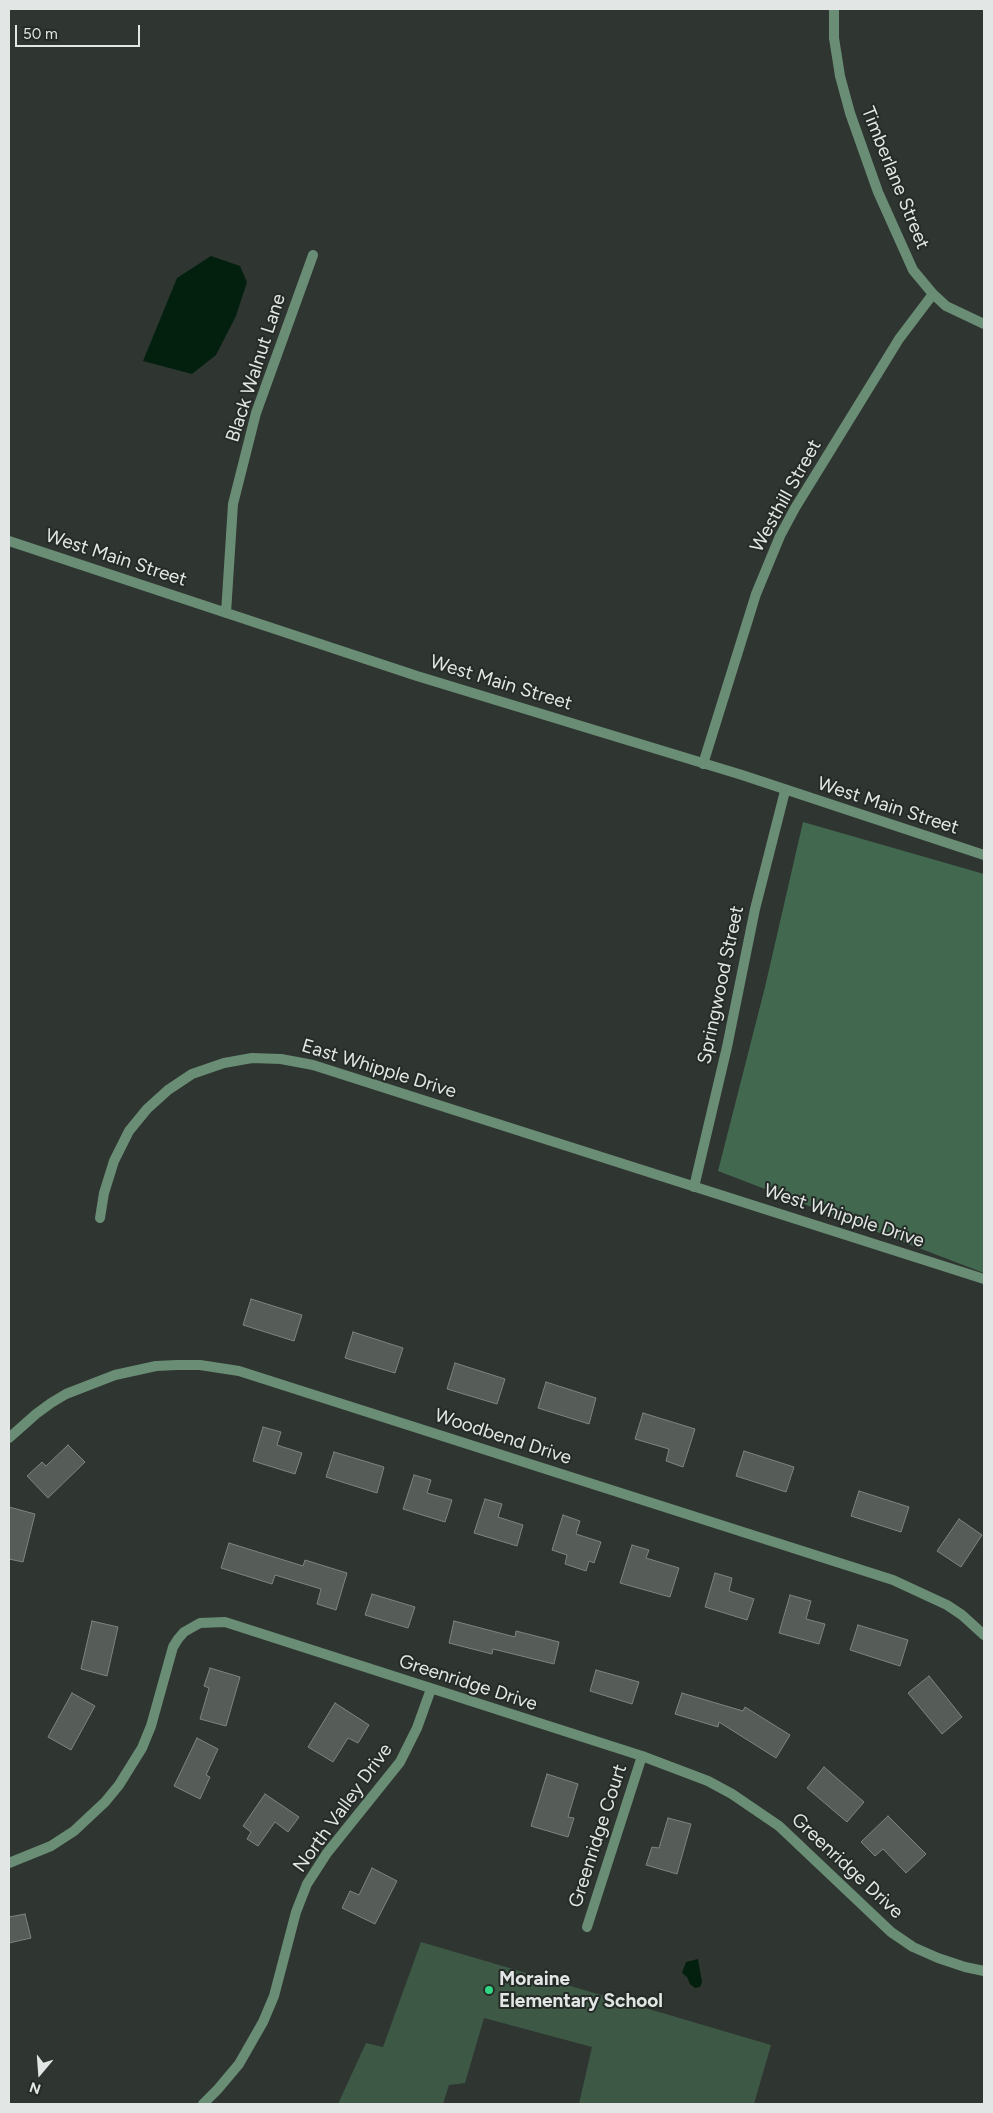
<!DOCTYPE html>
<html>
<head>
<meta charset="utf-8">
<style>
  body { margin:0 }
  #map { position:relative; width:993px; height:2113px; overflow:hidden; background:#2f3531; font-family:Figtree,sans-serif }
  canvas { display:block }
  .frame { position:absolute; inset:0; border:10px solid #e2e6e4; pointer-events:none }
  .north { position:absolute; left:15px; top:2048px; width:50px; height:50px; -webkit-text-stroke:4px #252b27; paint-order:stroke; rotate:198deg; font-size:14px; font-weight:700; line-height:20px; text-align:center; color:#e2e6e4 }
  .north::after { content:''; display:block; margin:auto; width:18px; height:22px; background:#e2e6e4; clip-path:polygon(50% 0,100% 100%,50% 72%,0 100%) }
  .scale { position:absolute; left:15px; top:25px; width:125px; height:22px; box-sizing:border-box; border:2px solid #e2e6e4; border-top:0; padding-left:6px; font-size:15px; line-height:18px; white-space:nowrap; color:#e2e6e4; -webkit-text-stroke:4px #252b27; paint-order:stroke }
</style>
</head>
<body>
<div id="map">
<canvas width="993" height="2113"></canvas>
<div class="frame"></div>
<div class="north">N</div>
<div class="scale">50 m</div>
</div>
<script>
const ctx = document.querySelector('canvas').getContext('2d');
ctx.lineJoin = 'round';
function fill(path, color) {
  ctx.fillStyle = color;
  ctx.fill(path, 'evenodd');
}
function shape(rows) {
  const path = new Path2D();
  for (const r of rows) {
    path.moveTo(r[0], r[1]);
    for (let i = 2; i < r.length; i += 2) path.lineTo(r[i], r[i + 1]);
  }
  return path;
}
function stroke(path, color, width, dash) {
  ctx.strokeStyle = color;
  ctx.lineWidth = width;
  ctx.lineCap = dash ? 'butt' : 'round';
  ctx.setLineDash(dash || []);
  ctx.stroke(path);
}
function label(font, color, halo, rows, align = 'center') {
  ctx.font = font + ' Figtree,sans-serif';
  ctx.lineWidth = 4;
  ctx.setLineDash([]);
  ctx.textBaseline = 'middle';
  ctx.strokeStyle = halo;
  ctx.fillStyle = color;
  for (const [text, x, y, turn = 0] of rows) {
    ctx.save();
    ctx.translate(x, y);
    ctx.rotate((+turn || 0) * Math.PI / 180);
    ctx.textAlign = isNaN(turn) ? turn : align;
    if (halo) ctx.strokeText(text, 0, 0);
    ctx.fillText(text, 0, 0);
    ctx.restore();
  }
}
const green = shape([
  [421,1942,771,2045,754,2104,579,2104,592,2047,484,2018,465,2083,449,2085,443,2104,338,2104,366,2043,383,2047]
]);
const forest = shape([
  [803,822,984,874,984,1273,718,1171,765,987]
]);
const water = shape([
  [211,256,240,266,247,282,236,316,216,355,192,374,143,361,177,278],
  [698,1959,702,1982,700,1987,695,1988,690,1984,687,1977,682,1973,686,1962]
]);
const building = shape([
  [251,1299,302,1315,294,1341,243,1325,251,1299],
  [353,1332,403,1348,395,1373,345,1358,353,1332],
  [455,1363,505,1379,497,1404,447,1389,455,1363],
  [546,1382,596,1398,589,1424,538,1408,546,1382],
  [643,1413,695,1429,683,1467,666,1461,669,1449,635,1439,643,1413],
  [263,1427,281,1432,277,1445,302,1453,295,1474,253,1461,263,1427],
  [68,1445,85,1462,48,1498,27,1476,42,1462,46,1466,68,1445],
  [744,1451,794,1467,786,1492,736,1476,744,1451],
  [334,1452,384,1467,377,1493,326,1477,334,1452],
  [414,1475,431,1480,427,1493,452,1500,445,1522,403,1509,414,1475],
  [859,1491,909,1507,901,1532,851,1516,859,1491],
  [485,1499,502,1504,498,1517,523,1525,517,1546,474,1533,485,1499],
  [9,1507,35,1514,23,1562,9,1559,9,1507],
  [563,1515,580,1521,576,1534,601,1542,594,1563,589,1561,586,1571,565,1564,567,1555,552,1550,563,1515],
  [959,1519,982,1535,961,1567,937,1551,959,1519],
  [229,1543,303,1566,305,1560,347,1573,336,1610,317,1604,321,1589,275,1575,272,1584,221,1568,229,1543],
  [632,1545,649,1550,646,1558,679,1568,670,1597,620,1583,632,1545],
  [715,1573,732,1578,729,1591,754,1599,747,1620,705,1607,715,1573],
  [372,1594,415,1607,408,1628,365,1615,372,1594],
  [790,1595,811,1601,806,1619,825,1624,819,1644,779,1633,790,1595],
  [92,1621,118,1627,107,1676,81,1669,92,1621],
  [454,1621,515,1637,516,1631,559,1642,554,1664,493,1649,492,1654,449,1643,454,1621],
  [858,1625,908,1640,900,1666,850,1650,858,1625],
  [210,1668,240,1677,226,1726,200,1719,209,1688,204,1686,210,1668],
  [596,1670,639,1682,632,1704,590,1691,596,1670],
  [929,1676,962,1717,942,1734,908,1693,929,1676],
  [72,1693,95,1706,71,1750,48,1737,72,1693],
  [682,1693,743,1711,745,1707,790,1735,776,1758,719,1722,718,1727,675,1714,682,1693],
  [335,1703,369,1725,358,1743,348,1738,333,1762,308,1747,335,1703],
  [197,1738,218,1749,206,1775,210,1777,200,1799,174,1786,197,1738],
  [824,1767,864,1802,847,1822,807,1788,824,1767],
  [547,1774,578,1784,568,1817,574,1818,568,1837,531,1826,547,1774],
  [265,1794,299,1817,288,1832,275,1822,258,1846,247,1839,251,1832,243,1826,265,1794],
  [888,1816,926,1854,906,1873,883,1849,875,1856,861,1842,888,1816],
  [668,1818,691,1824,677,1874,646,1865,652,1847,659,1848,668,1818],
  [372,1868,397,1881,375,1924,342,1908,350,1891,359,1895,372,1868],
  [25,1914,31,1938,9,1943,9,1917,25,1914]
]);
const street = shape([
  [834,9,834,38,840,76,850,113,878,192,913,270,933,294,946,306,984,324],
  [9,541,417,676,742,775,984,855],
  [226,613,233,504,256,413,313,255],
  [703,764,756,594,780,536,795,508,899,339,933,294],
  [694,1187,727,1047,755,909,785,791],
  [100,1218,104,1193,114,1161,129,1131,147,1109,168,1090,192,1074,224,1063,252,1058,281,1059,313,1065,984,1279],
  [9,1438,36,1414,51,1403,66,1394,115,1375,156,1366,177,1365,200,1365,239,1371,893,1580,947,1605,962,1615,984,1635],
  [9,1863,51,1846,74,1831,105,1802,119,1785,142,1748,151,1726,173,1647,178,1639,184,1632,200,1623,225,1622,642,1756,708,1781,732,1794,779,1826,891,1932,913,1947,938,1958,965,1967,984,1971],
  [587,1927,642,1756],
  [203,2104,218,2089,239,2064,263,2022,274,1996,296,1912,307,1884,327,1853,400,1762,417,1728,431,1689]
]);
const markers = [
  [489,1990,5,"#30d883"]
];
const streetNames = [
  ["Timberlane Street",895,178,68],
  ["Black Walnut Lane",256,368,-72],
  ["Westhill Street",786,496,-61],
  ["West Main Street",116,558,18],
  ["West Main Street",501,683,17],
  ["West Main Street",888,806,18],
  ["Springwood Street",721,985,-78],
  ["East Whipple Drive",379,1069,17],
  ["West Whipple Drive",844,1216,18],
  ["Woodbend Drive",503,1437,18],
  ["Greenridge Drive",468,1683,18],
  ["North Valley Drive",343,1808,-54],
  ["Greenridge Court",598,1836,-72],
  ["Greenridge Drive",847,1866,43]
];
const poiNames = [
  ["Moraine",499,1979],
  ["Elementary School",499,2001]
];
fill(green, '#3d5946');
fill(forest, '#42684f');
fill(water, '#03200f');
fill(building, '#565c58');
stroke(building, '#7e8580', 1);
stroke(street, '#6a8d75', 10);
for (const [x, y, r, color] of markers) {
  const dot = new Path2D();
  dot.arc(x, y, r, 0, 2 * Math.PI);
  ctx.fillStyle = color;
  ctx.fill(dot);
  stroke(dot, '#252b27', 2);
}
label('19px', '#e2e6e4', '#252b27', streetNames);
label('bold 19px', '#e2e6e4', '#252b27', poiNames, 'left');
</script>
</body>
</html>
